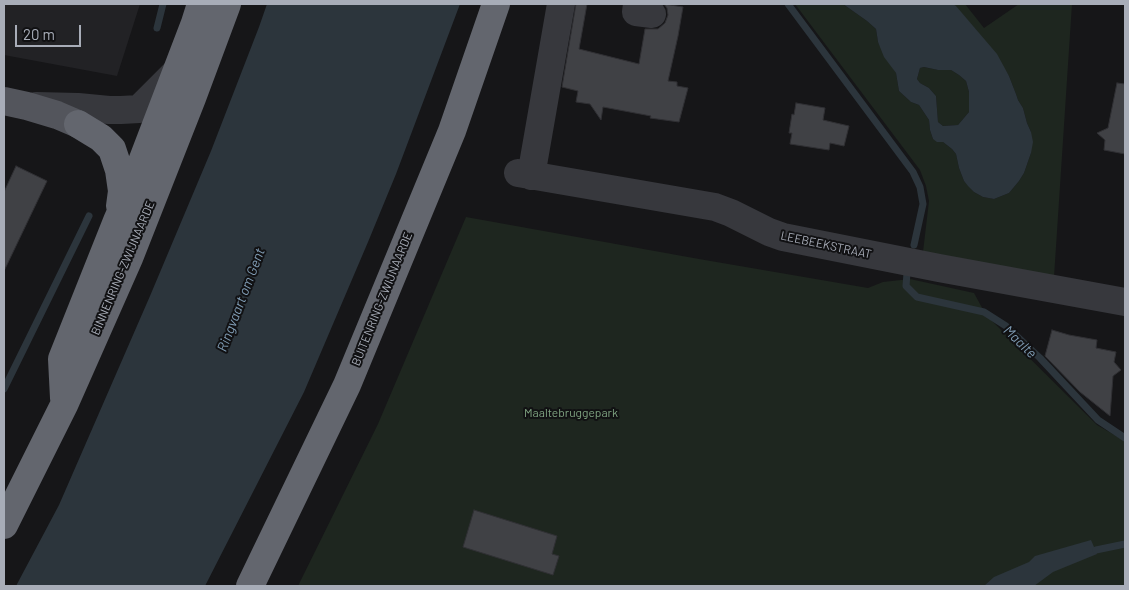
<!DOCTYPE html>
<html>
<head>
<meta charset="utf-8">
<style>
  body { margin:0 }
  #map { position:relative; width:1129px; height:590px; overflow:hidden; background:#161618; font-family:Barlow,sans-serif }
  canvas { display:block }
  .frame { position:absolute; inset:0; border:5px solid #a8adb8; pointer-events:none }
  .scale { position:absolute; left:15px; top:25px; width:66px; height:22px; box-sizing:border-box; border:2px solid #a8adb8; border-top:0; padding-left:6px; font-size:15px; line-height:18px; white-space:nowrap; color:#a8adb8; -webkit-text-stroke:4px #111113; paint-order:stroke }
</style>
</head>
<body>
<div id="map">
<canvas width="1129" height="590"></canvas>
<div class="frame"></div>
<div class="scale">20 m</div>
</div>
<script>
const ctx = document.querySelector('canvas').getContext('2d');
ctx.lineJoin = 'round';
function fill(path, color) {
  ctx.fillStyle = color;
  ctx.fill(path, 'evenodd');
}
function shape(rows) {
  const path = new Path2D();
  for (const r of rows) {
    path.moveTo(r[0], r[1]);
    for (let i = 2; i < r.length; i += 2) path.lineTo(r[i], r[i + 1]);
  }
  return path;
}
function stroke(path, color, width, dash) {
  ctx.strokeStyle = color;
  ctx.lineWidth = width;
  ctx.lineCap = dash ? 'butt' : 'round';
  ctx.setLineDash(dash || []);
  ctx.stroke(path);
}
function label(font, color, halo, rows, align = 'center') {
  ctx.font = font + ' Barlow,sans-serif';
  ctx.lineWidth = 4;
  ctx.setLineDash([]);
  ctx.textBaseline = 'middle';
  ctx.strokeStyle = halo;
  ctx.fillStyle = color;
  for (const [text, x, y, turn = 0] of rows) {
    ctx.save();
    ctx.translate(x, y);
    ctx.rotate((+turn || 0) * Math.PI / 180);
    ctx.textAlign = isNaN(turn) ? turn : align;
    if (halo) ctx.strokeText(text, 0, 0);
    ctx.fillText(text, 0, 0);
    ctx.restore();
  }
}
const built = shape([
  [4,4,140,4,117,76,4,55]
]);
const green = shape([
  [795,4,843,4,867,21,876,29,878,42,896,73,899,91,911,102,919,105,929,120,930,130,933,139,943,142,952,149,956,154,959,168,964,181,974,192,983,197,994,199,1009,193,1019,181,1024,173,1031,153,1031,132,1027,123,1023,108,1018,100,1016,94,1009,76,976,30,953,4,965,4,984,28,1019,4,1072,4,1054,277,923,252,929,201,926,186,920,170],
  [924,67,938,70,951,70,959,75,966,81,969,92,969,112,958,125,943,126,938,122,936,96,929,88,920,83,917,79,920,68],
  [466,217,699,259,868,288,883,282,910,279,974,293,986,315,1097,425,1125,441,1125,586,298,586,378,424]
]);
const water = shape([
  [267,4,460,4,396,174,368,242,304,392,205,586,16,586,59,505,150,296,211,151,259,27],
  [843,4,953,4,956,6,997,54,1009,76,1016,94,1018,100,1023,108,1027,123,1031,132,1033,142,1031,153,1024,173,1019,181,1009,193,994,199,983,197,974,192,968,186,964,181,959,168,956,154,952,149,943,142,937,142,933,139,930,130,929,120,919,105,911,102,899,91,896,73,884,57,878,42,876,29,867,21],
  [924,67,938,70,951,70,959,75,966,81,969,92,969,112,958,125,943,126,938,122,936,96,929,88,920,83,917,79,920,68],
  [1091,540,1097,554,1053,572,1034,586,984,586,994,577,1029,562,1035,556]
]);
const stream = shape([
  [788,4,913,172,920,187,923,204,914,245],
  [157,28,163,4],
  [907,273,906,286,917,297,984,312,1006,326,1040,358,1098,420,1125,438],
  [4,389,89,216],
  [1096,550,1125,544]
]);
const building = shape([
  [576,4,587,4,579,49,639,64,645,29,658,29,665,23,668,15,667,8,664,4,683,7,678,36,668,81,677,82,677,86,688,88,679,122,650,118,651,116,603,107,601,120,590,104,576,102,578,91,562,87,576,4],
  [1117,83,1125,84,1125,154,1104,150,1105,140,1097,133,1108,128,1117,83],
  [796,103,825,108,823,120,849,126,844,146,830,143,829,150,790,144,792,133,789,133,792,114,794,115,796,103],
  [16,166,47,181,4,271,4,192,16,166],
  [1052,330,1069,335,1097,340,1096,348,1116,352,1114,362,1121,370,1113,376,1110,416,1080,392,1045,356,1052,330],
  [474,510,557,536,552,554,559,556,553,575,463,547,474,510]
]);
const minor = shape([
  [637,4,636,12,652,14],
  [36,106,78,107,109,110,121,110,139,109,176,72],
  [518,173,715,207,731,213,769,232,783,237,939,268,1125,302],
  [531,176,561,4]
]);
const major = shape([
  [4,101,27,106,57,115,78,124]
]);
const highway = shape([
  [78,124,101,138,112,149,119,170,122,191,120,206],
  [64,398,62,359,117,221,135,180,195,23,201,4],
  [4,525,64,405,129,258,192,98,227,4],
  [250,586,347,385,452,131,496,4]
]);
const streetNames = [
  ["LEEBEEKSTRAAT",826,245,12],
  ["BINNENRING-ZWIJNAARDE",123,268,-67],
  ["BUITENRING-ZWIJNAARDE",382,299,-68]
];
const parkNames = [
  ["Maaltebruggepark",571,413]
];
const waterNames = [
  ["Ringvaart om Gent",241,300,-69],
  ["Maalte",1020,342,44]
];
fill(built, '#222225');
fill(green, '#1e261f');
fill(water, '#2c353c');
stroke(stream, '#2c353c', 7);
fill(building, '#404145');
stroke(building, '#303034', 1);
stroke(minor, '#37383d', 28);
stroke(major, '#53555c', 28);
stroke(highway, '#63666e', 28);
label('12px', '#a8adb8', '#111113', streetNames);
label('12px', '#7fa381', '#111113', parkNames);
label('italic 14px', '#7f9bb3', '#111113', waterNames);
</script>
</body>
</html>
